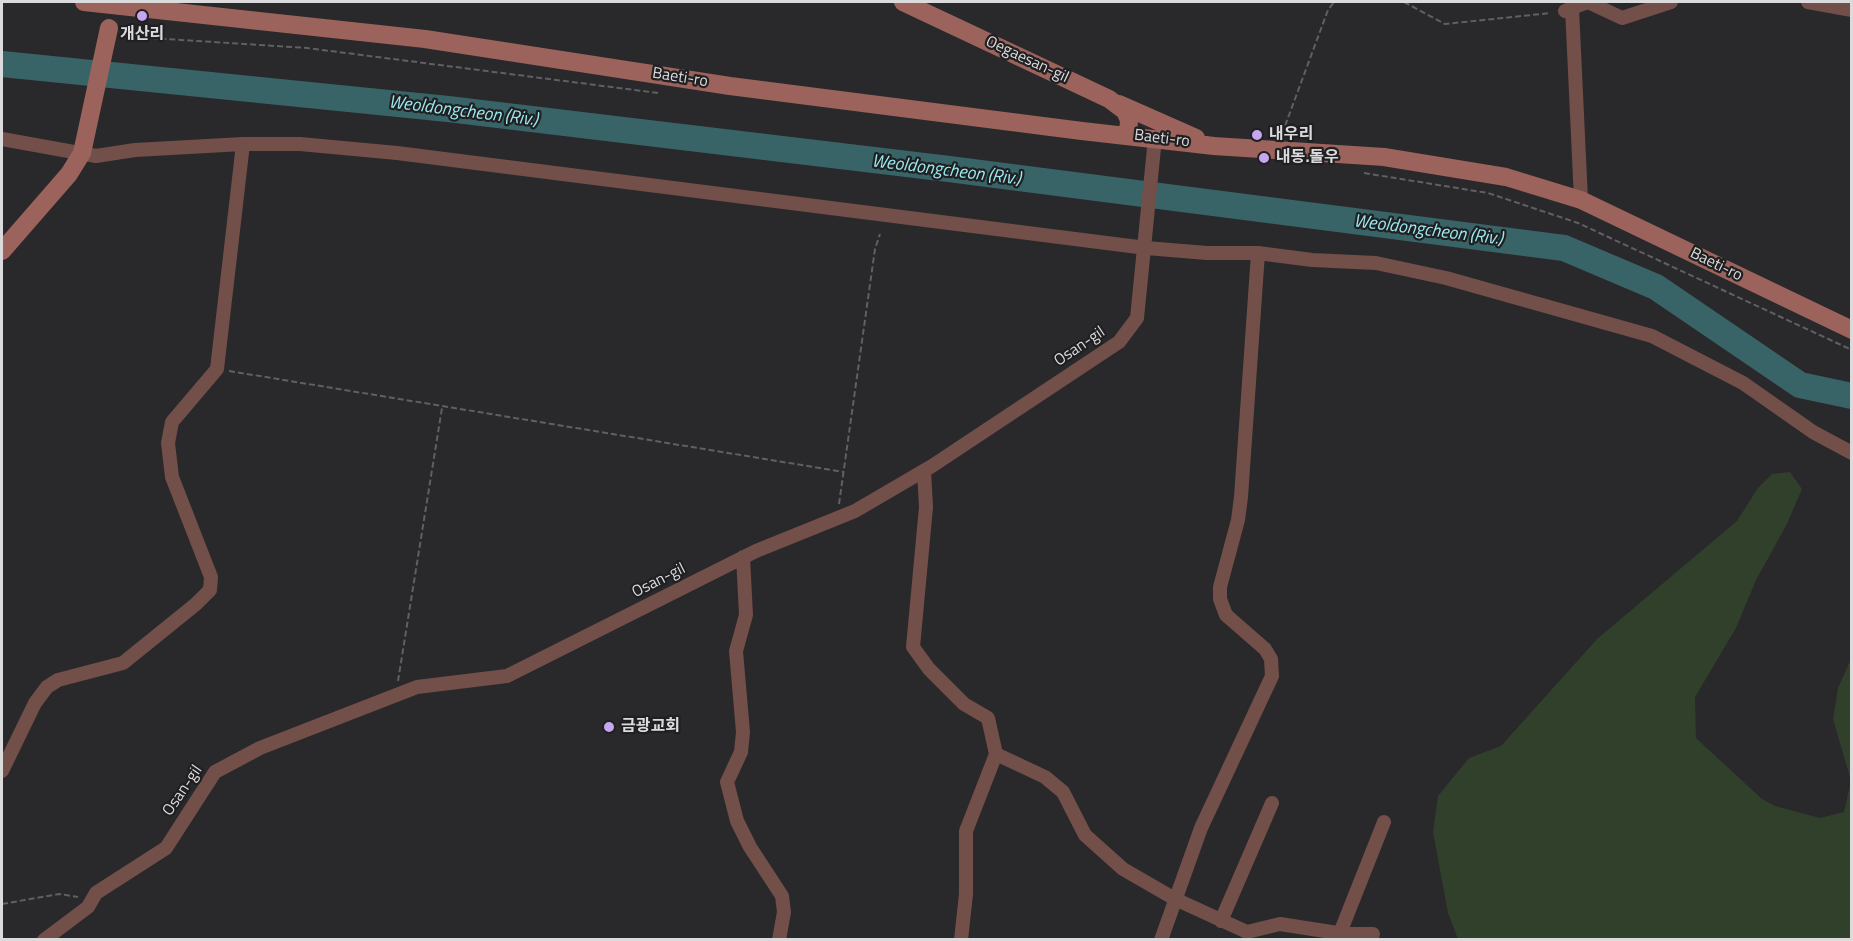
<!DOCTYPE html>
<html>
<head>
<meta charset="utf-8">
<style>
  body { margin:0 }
  #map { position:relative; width:1853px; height:941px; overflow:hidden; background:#29282b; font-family:"Titillium Web",sans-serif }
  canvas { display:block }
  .frame { position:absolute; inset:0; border:3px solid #dbdadc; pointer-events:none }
</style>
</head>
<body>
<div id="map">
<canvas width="1853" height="941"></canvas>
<div class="frame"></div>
</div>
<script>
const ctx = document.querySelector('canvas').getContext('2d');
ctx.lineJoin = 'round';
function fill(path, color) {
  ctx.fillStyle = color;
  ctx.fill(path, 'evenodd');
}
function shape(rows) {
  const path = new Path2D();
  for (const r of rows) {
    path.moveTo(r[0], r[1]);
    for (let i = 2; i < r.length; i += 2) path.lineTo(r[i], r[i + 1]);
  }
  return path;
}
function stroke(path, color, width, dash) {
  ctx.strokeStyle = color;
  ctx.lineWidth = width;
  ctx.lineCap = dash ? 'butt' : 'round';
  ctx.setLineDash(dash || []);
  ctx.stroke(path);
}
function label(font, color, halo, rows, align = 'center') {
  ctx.font = font + ' "Titillium Web","Noto Sans KR",sans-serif';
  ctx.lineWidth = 4.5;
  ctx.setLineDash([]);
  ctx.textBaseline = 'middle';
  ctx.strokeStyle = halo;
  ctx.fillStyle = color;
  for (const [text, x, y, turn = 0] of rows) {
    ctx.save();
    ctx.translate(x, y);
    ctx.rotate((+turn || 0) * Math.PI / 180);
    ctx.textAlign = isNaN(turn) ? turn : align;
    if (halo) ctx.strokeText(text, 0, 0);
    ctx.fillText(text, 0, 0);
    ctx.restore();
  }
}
const green = shape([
  [1790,472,1802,489,1786,526,1756,580,1736,628,1695,697,1696,738,1762,799,1775,806,1820,818,1844,812,1851,781,1833,719,1838,688,1851,659,1851,939,1458,939,1448,913,1433,832,1438,796,1469,758,1501,746,1597,639,1737,521,1758,488,1772,474]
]);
const river = shape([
  [2,64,448,109,949,169,1564,248,1656,287,1800,385,1852,396]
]);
const path = shape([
  [1404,2,1445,24,1551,13],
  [125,32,151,38,307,48,658,93],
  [1282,134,1328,10,1334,2],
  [1364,173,1488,193,1578,223,1852,350],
  [229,371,844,472],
  [839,504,875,249,880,234],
  [398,681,442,408],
  [2,904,59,894,78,897]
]);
const street = shape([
  [1808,2,1852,10],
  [1572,8,1588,2,1622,18,1671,2],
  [1565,11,1572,8,1581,200],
  [2,139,96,156,135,150,243,144,300,144,397,153,1146,248,1207,253,1258,253,1312,260,1376,263,1446,278,1652,336,1743,383,1813,432,1852,453],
  [924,471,926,507,913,647,929,669,964,704,988,718,996,754,966,831,966,894,961,940],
  [743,557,746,615,736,651,743,732,741,752,727,782,737,821,750,847,782,896,784,912,779,940],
  [996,754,1045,777,1063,792,1085,835,1123,869,1175,899,1247,932,1280,924,1344,934,1373,934],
  [2,771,35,703,47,687,58,680,123,663,196,604,210,590,211,577,172,477,168,443,172,422,217,369,243,144],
  [1221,921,1272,803],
  [1340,933,1384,822],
  [44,940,88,907,96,893,166,848,215,772,260,748,417,687,507,676,756,551,855,511,932,466,1119,342,1137,318,1155,138],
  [1161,940,1201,828,1272,676,1271,659,1265,649,1226,615,1220,599,1220,587,1238,520,1241,497,1258,253]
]);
const secondary = shape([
  [84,2,425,39,730,86,1082,131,1214,146,1384,157,1506,177,1581,200,1852,330],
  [903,2,1109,99,1125,111,1129,120,1128,135],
  [1119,104,1196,138],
  [2,251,69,174,82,153,109,28]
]);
const markers = [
  [142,16,6,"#c6a6f0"],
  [1257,135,6,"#c6a6f0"],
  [1264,158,6,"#c6a6f0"],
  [609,727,6,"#c6a6f0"]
];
const poiNames = [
  ["개산리",142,35,"center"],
  ["내우리",1269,135],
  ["내동.돌우",1276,158],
  ["금광교회",621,727]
];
const streetNames = [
  ["Oegaesan-gil",1027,60,25],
  ["Baeti-ro",680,78,9],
  ["Baeti-ro",1162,139,7],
  ["Baeti-ro",1716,265,26],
  ["Osan-gil",1080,347,-34],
  ["Osan-gil",659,581,-27],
  ["Osan-gil",183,791,-56]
];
const waterNames = [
  ["Weoldongcheon (Riv.)",463,112,7],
  ["Weoldongcheon (Riv.)",946,171,7],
  ["Weoldongcheon (Riv.)",1428,231,7]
];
fill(green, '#31402a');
stroke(river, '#396467', 26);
stroke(path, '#605f62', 2, [6, 3]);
stroke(street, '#724f49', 14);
stroke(secondary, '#9b635b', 18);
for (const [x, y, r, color] of markers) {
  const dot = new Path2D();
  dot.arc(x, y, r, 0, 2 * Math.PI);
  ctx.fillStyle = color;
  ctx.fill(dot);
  stroke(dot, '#201f21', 2);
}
label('bold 16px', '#dbdadc', '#201f21', poiNames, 'left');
label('16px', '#dbdadc', '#201f21', streetNames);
label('italic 18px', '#9aeaf0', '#201f21', waterNames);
</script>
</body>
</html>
